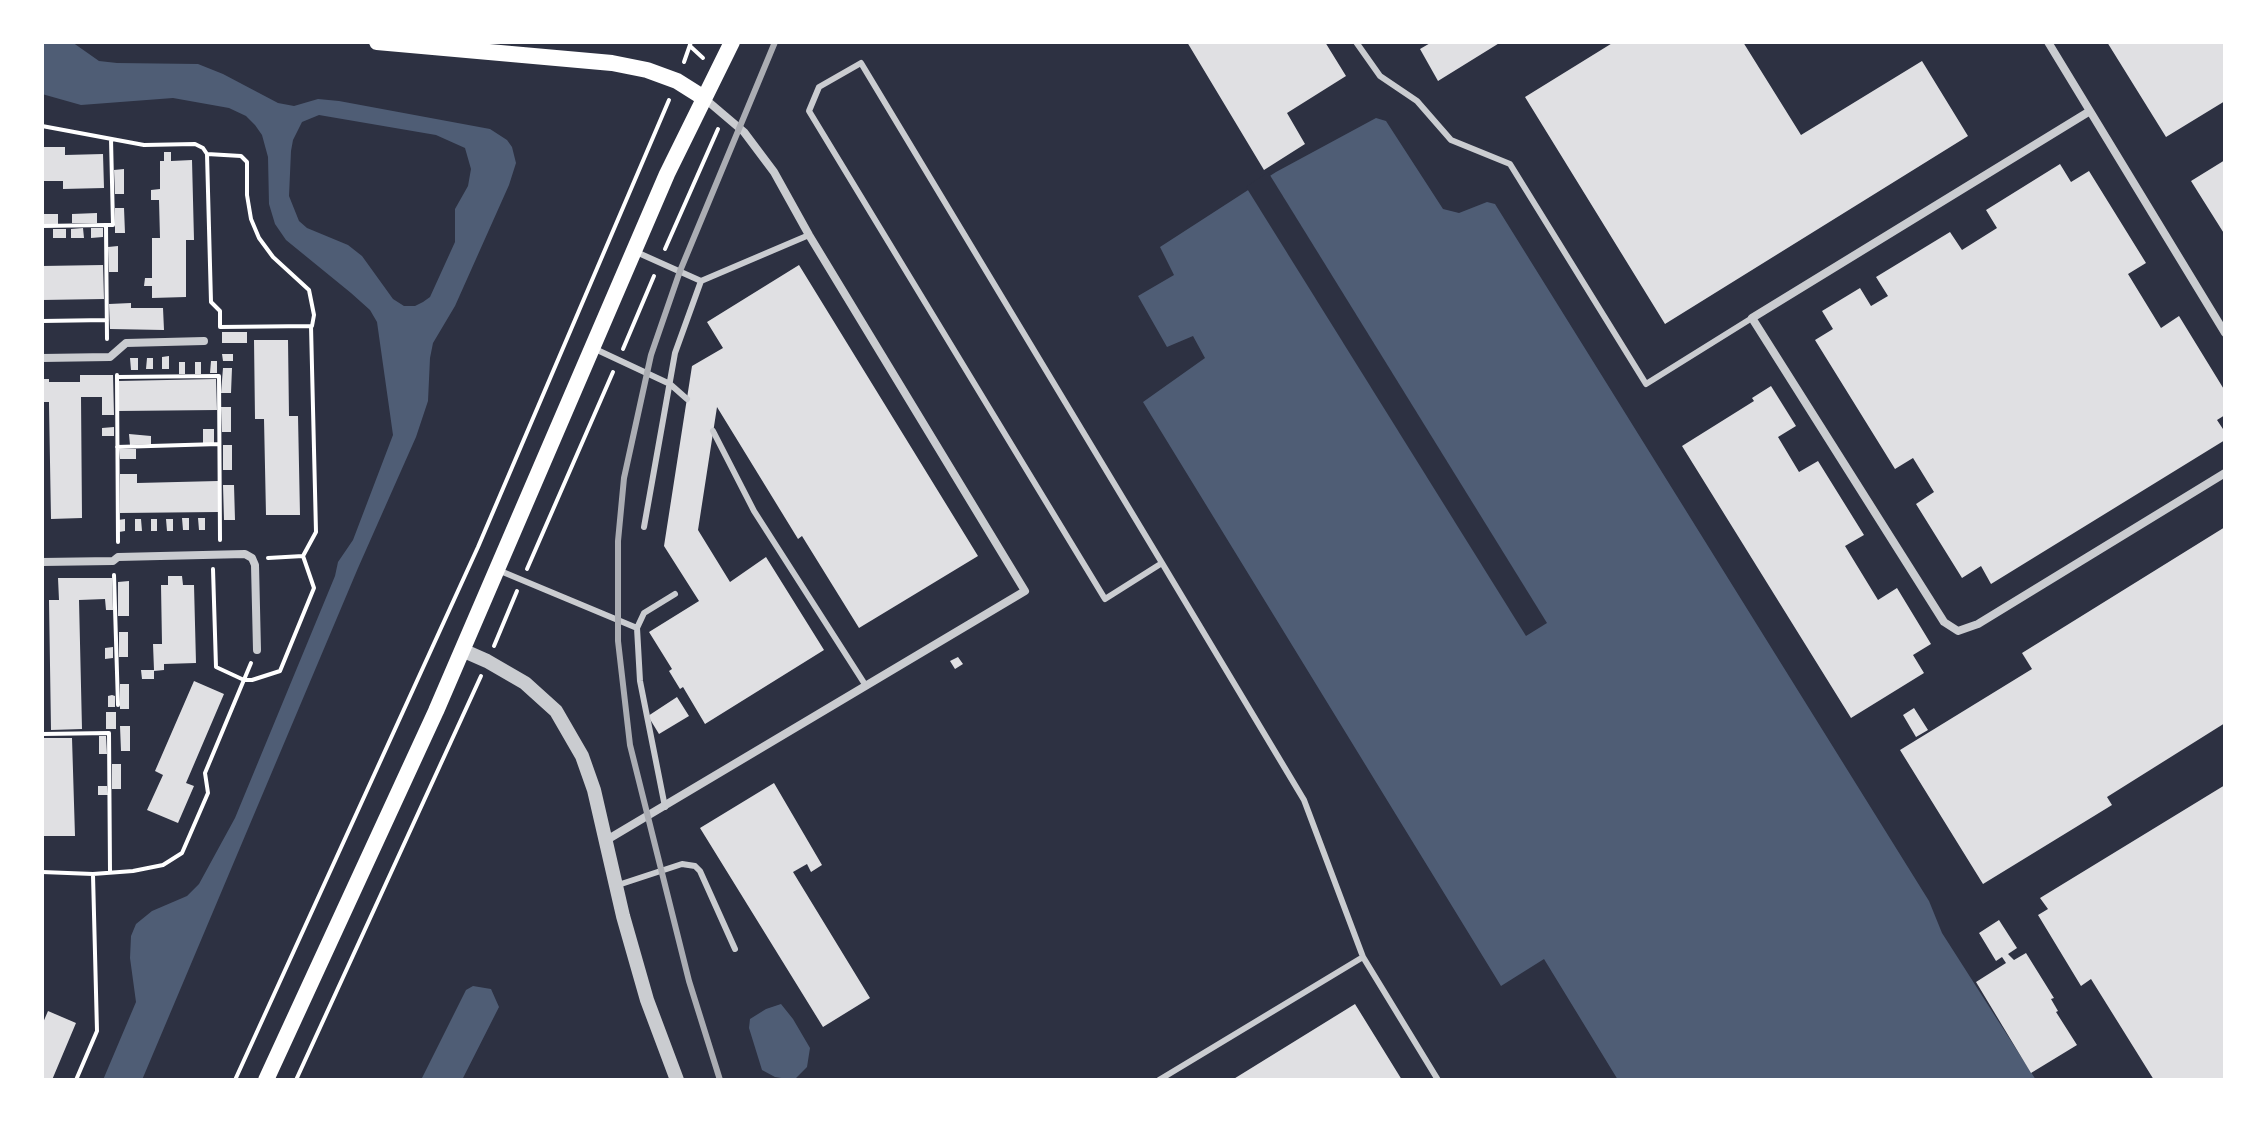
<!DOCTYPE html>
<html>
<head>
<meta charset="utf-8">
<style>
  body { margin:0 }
  #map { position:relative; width:2267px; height:1122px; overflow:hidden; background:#2d3142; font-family:"Varela Round",sans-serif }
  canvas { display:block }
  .frame { position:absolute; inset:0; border:44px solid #fff; pointer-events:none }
</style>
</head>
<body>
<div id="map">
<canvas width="2267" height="1122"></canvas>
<div class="frame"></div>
</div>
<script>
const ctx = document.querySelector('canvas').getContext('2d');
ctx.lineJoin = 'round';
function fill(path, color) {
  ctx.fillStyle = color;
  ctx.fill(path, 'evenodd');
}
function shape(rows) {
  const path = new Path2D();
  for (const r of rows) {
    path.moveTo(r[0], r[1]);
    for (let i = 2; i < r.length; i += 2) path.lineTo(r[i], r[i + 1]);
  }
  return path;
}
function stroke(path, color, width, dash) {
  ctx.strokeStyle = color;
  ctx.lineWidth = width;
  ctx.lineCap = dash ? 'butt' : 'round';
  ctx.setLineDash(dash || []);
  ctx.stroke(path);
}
const water = shape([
  [42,42,72,42,99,61,117,63,198,64,223,74,278,103,294,106,318,99,339,101,490,129,507,140,512,147,516,163,509,185,455,306,433,343,430,358,428,401,416,437,358,568,142,1080,103,1080,136,1002,130,958,131,936,136,924,152,911,187,896,199,884,235,818,335,576,338,562,353,540,393,435,377,322,370,310,351,293,286,240,275,224,269,204,268,157,262,135,255,125,246,116,229,108,173,98,81,105,42,94],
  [319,115,436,135,465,148,471,169,468,186,455,209,455,242,430,297,423,302,415,306,404,306,393,299,362,256,348,245,307,228,299,221,289,196,291,151,293,140,302,122],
  [1376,118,1386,121,1443,209,1459,213,1487,202,1495,204,1929,901,1942,933,2036,1080,1618,1080,1544,959,1501,986,1143,402,1205,358,1193,336,1167,347,1138,296,1174,275,1160,247,1276,172],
  [473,986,491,989,499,1007,462,1080,421,1080,466,990],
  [781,1004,793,1019,810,1048,807,1067,794,1080,775,1077,762,1070,749,1028,750,1019,766,1009]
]);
const pier = shape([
  [1268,172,1547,623,1526,636,1246,187]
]);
const building = shape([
  [1187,42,1325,42,1346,76,1287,113,1305,144,1264,170],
  [1432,42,1501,42,1438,81,1420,49],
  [1614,42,1743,42,1801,135,1922,61,1968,136,1665,324,1525,97],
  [2107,42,2225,42,2225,101,2166,137],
  [42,147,65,147,65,155,103,154,104,188,63,189,63,181,42,181],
  [164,152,171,152,171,161,192,160,194,240,186,240,186,297,152,298,152,286,144,286,145,278,152,278,152,238,160,238,159,200,151,200,151,190,160,189,160,161,164,161],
  [2225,160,2225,235,2191,181],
  [2060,164,2071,182,2089,171,2146,263,2128,274,2161,328,2179,316,2225,391,2225,415,2217,420,2225,432,2225,440,1991,584,1981,566,1962,578,1916,504,1934,492,1913,458,1895,469,1815,340,1833,329,1822,311,1860,288,1871,306,1888,296,1876,277,1950,232,1962,250,1997,228,1986,210],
  [124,169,124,194,115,194,114,170],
  [115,208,124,208,125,233,115,233],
  [97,213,97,223,72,223,72,214],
  [42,214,58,214,58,224,42,224],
  [83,228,84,238,71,238,71,229],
  [91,228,103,228,103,237,91,238],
  [53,229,66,229,66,238,53,238],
  [118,246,118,272,109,272,108,247],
  [103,265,104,299,42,300,42,266],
  [799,265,978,556,859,628,802,536,798,539,717,407,698,530,730,582,766,557,824,650,705,724,683,687,680,689,669,671,672,669,649,632,699,601,664,546,692,366,723,348,707,322],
  [131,303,131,308,163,308,164,330,110,329,109,304],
  [222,332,247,332,247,343,222,343],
  [254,340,288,340,289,416,298,416,300,515,266,515,264,419,255,419],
  [222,354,233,354,233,361,223,361],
  [169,356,169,369,162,369,162,357],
  [130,358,138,358,138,370,131,370],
  [147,358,153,358,153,369,146,369],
  [211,361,217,361,217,373,210,373],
  [179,362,185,362,185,374,179,374],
  [195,362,201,362,201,374,195,374],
  [223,368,232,368,231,393,221,393],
  [80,375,113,375,114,415,102,415,102,397,81,397,82,518,51,519,49,405,49,402,42,402,42,379,49,379,49,382,80,382],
  [216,379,217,410,118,411,118,381],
  [1771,386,1796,426,1778,437,1799,472,1818,461,1864,535,1845,546,1878,600,1897,588,1931,644,1913,655,1924,673,1851,718,1682,446,1754,401,1752,398],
  [221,407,231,407,231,432,222,432],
  [114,427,114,436,102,436,102,428],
  [203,429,214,429,214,443,203,443],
  [129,434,151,436,151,444,130,445],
  [223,445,232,445,232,470,223,470],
  [119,449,136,449,136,459,120,459],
  [120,474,137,474,137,483,218,481,218,512,120,513],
  [223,485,234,485,235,520,224,520],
  [182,518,189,518,189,530,183,530],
  [198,518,205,518,205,530,199,530],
  [125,519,125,531,119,532,118,520],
  [135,519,141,519,142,531,135,531],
  [151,519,157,519,157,531,151,531],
  [166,519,173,519,173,531,167,531],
  [2225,527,2225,723,2107,797,2112,805,1983,884,1900,750,2032,669,2022,653],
  [168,576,182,576,183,585,194,585,196,663,164,664,164,670,154,671,154,679,142,679,141,670,154,670,153,644,162,644,161,585,168,585],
  [58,578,112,578,113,610,106,610,105,599,79,600,82,729,51,730,49,600,59,600],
  [129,581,129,616,118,616,118,582],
  [119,632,128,632,128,657,119,657],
  [113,647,113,658,105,659,105,648],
  [958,657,963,664,955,669,950,661],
  [194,681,224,694,186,783,194,786,178,823,147,810,163,775,155,771],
  [120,684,129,684,129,709,120,709],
  [112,695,115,696,115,707,108,707,108,696],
  [677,697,689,716,659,734,648,716],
  [1914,708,1928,730,1916,737,1903,715],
  [106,712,116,712,116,729,106,729],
  [120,726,130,726,130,751,121,751],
  [99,736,106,736,107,754,99,754],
  [42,738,72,738,75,836,44,836],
  [112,764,121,764,121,789,112,789],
  [774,783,822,865,811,872,807,864,793,872,870,998,823,1027,700,828],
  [2225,785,2225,1080,2154,1080,2091,979,2081,986,2038,915,2048,909,2040,898],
  [98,786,107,786,108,795,98,795],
  [1999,920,2017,948,2008,954,2014,960,2026,953,2054,998,2051,999,2058,1011,2056,1012,2077,1045,2031,1073,1976,982,2006,963,2002,957,1996,961,1979,933],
  [1355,1004,1402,1080,1232,1080],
  [48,1011,76,1023,52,1080,42,1080,42,1025]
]);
const path = shape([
  [690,46,703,58],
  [684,62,691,42],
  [42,126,144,145,195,144,203,148,207,154],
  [207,154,211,302,220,311,220,327,311,326,316,532,303,556,268,558],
  [207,154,241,156,247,162,247,195,251,219,259,238,273,257,309,290,314,315,312,326],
  [106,225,113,225,111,139],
  [42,226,106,225,107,339],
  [665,249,718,129],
  [42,321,107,320],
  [623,349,654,276],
  [117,375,118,542],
  [117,377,219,376,220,540],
  [117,447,219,444],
  [213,569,216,667,244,680,252,680,280,671,314,588,303,556],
  [527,569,613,372],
  [114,575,118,705],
  [494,646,517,591],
  [42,734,109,733,110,872],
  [42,872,93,874,133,871,163,865,182,853,208,793,205,773,251,663],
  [76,1080,97,1031,93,875],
  [235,1080,478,547,669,100],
  [296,1080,481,676]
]);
const service = shape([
  [1356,42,1380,76,1417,101,1451,140,1510,164,1646,384,1752,318],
  [634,251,701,281,809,235],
  [593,348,670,384,687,399],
  [713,431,754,511,866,686],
  [644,527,675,353,701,281],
  [1162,563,1105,599,809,111,819,87,861,63,1162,563,1304,800,1363,957,1438,1080],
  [498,570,637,628],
  [665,807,640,681,637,628,644,613,675,594],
  [615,886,682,864,695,866,700,871,735,949],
  [1159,1080,1363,957]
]);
const minor = shape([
  [2048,42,2225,333],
  [2090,111,1752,318,1944,622,1958,631,1978,624,2225,473],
  [42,358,110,357,126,343,204,341],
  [42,562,113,561,118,557,245,554,252,558,255,565,257,650],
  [605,841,1025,591,809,235,774,172,744,132,704,98]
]);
const tertiary = shape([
  [462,650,487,661,525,683,556,711,582,756,594,790,623,916,647,1000,677,1080]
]);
const secondary = shape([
  [377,42,612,63,647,70,677,81,704,98],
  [266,1080,436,711,667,174,732,42]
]);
const rail = shape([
  [720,1080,689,981,630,745,618,641,618,541,624,478,651,355,680,271,775,42]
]);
fill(water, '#4f5d75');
fill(pier, '#2d3142');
fill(building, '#e0e0e3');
stroke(path, '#fff', 4);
stroke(service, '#caccd0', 6);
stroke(minor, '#caccd0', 8);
stroke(tertiary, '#caccd0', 14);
stroke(secondary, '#fff', 16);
stroke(rail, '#abadb3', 6);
</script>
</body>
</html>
